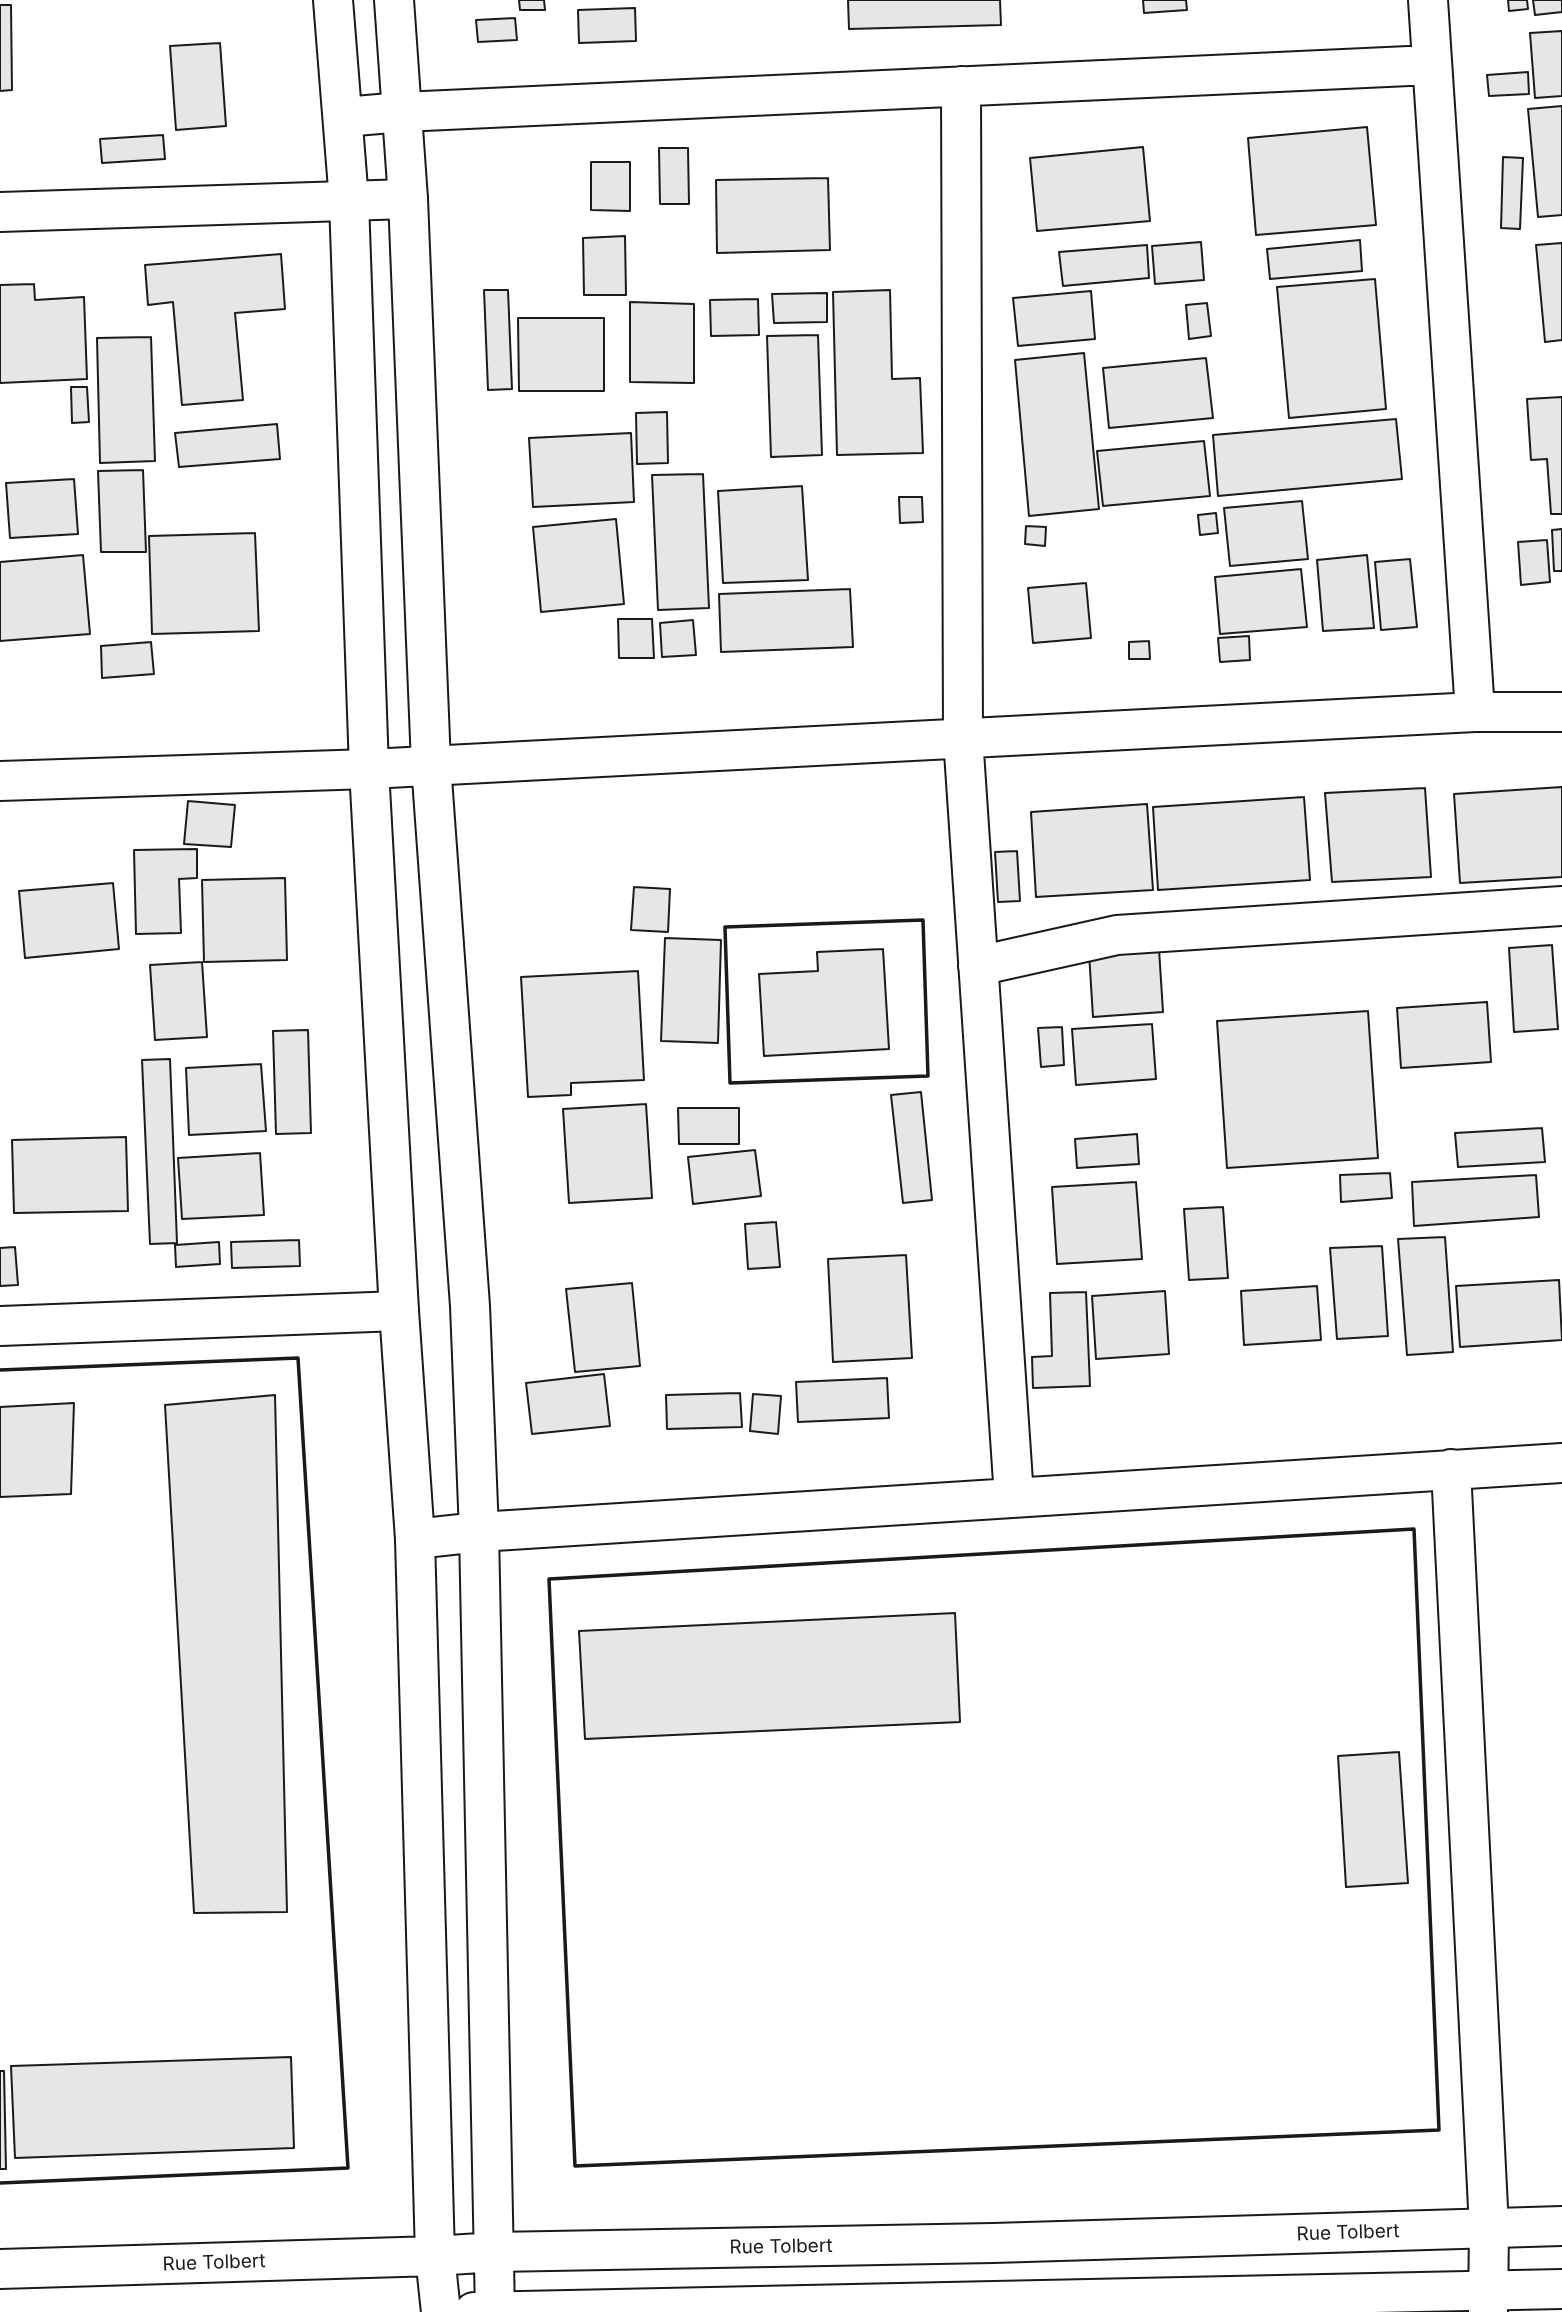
<!DOCTYPE html>
<html>
<head>
<meta charset="utf-8">
<style>
  body { margin:0 }
  canvas { display:block; background:#fff }
</style>
</head>
<body>
<canvas width="1562" height="2312"></canvas>
<script>
const ctx = document.querySelector('canvas').getContext('2d');
ctx.lineJoin = 'round';
function fill(path, color) {
  ctx.fillStyle = color;
  ctx.fill(path, 'evenodd');
}
function shape(rows) {
  const path = new Path2D();
  for (const r of rows) {
    path.moveTo(r[0], r[1]);
    for (let i = 2; i < r.length; i += 2) path.lineTo(r[i], r[i + 1]);
  }
  return path;
}
function stroke(path, color, width, dash) {
  ctx.strokeStyle = color;
  ctx.lineWidth = width;
  ctx.lineCap = dash ? 'butt' : 'round';
  ctx.setLineDash(dash || []);
  ctx.stroke(path);
}
function label(font, color, halo, rows, align = 'center') {
  ctx.font = font + ' Inter,sans-serif';
  ctx.lineWidth = 5;
  ctx.setLineDash([]);
  ctx.textBaseline = 'middle';
  ctx.strokeStyle = halo;
  ctx.fillStyle = color;
  for (const [text, x, y, turn = 0] of rows) {
    ctx.save();
    ctx.translate(x, y);
    ctx.rotate((+turn || 0) * Math.PI / 180);
    ctx.textAlign = isNaN(turn) ? turn : align;
    if (halo) ctx.strokeText(text, 0, 0);
    ctx.fillText(text, 0, 0);
    ctx.restore();
  }
}
const building = shape([
  [519,0,544,0,545,10,520,10,519,0],
  [848,0,1000,0,1001,25,849,29,848,0],
  [1143,0,1186,0,1187,10,1144,13,1143,0],
  [1508,0,1527,0,1528,9,1509,11,1508,0],
  [1533,0,1562,0,1562,12,1535,15,1533,0],
  [0,5,11,5,12,90,0,91,0,5],
  [635,8,636,41,579,43,578,10,635,8],
  [515,18,517,40,478,42,476,20,515,18],
  [1562,31,1562,96,1535,98,1530,33,1562,31],
  [220,43,226,126,176,130,170,46,220,43],
  [1528,72,1529,94,1489,96,1487,75,1528,72],
  [1562,106,1562,215,1538,217,1528,109,1562,106],
  [1367,127,1376,225,1256,235,1248,138,1367,127],
  [163,135,165,159,102,163,100,139,163,135],
  [1143,147,1150,221,1037,231,1030,158,1143,147],
  [659,148,688,148,689,204,660,204,659,148],
  [1503,157,1523,158,1520,229,1501,228,1503,157],
  [591,162,630,162,630,211,591,210,591,162],
  [828,178,830,250,717,253,716,180,828,178],
  [625,236,626,295,584,295,583,238,625,236],
  [1360,240,1362,271,1270,279,1267,249,1360,240],
  [1201,242,1204,280,1155,284,1152,246,1201,242],
  [1562,243,1562,340,1545,342,1536,245,1562,243],
  [1147,245,1149,278,1063,286,1059,252,1147,245],
  [281,254,285,309,235,313,243,400,182,405,173,302,148,305,145,265,281,254],
  [1375,279,1386,409,1289,418,1277,287,1375,279],
  [34,284,35,300,84,297,87,379,0,383,0,285,34,284],
  [484,290,508,290,512,389,488,390,484,290],
  [890,290,892,379,920,378,923,453,837,455,833,292,890,290],
  [1091,291,1095,339,1018,346,1013,298,1091,291],
  [827,293,827,322,774,323,772,294,827,293],
  [758,299,759,335,711,336,710,300,758,299],
  [630,302,694,304,694,383,630,382,630,302],
  [1207,303,1211,336,1189,339,1186,305,1207,303],
  [518,318,604,318,604,391,519,391,518,318],
  [818,335,822,455,771,457,767,336,818,335],
  [151,337,155,461,100,463,97,338,151,337],
  [1084,353,1099,509,1029,516,1015,360,1084,353],
  [1206,358,1213,418,1109,428,1103,368,1206,358],
  [71,387,87,387,89,422,72,423,71,387],
  [1562,397,1562,514,1551,514,1547,459,1531,460,1527,399,1562,397],
  [667,412,668,463,637,464,636,413,667,412],
  [1396,419,1402,479,1218,496,1213,435,1396,419],
  [277,424,280,459,179,467,175,433,277,424],
  [631,433,634,502,533,507,529,438,631,433],
  [1204,441,1210,496,1103,506,1097,451,1204,441],
  [143,470,146,552,101,552,98,471,143,470],
  [703,474,709,608,658,610,652,475,703,474],
  [74,479,78,534,10,538,6,483,74,479],
  [802,486,808,580,723,583,718,491,802,486],
  [899,497,922,497,923,522,900,523,899,497],
  [1302,501,1308,559,1230,566,1224,508,1302,501],
  [1216,513,1218,533,1200,535,1198,515,1216,513],
  [616,519,624,604,541,612,533,527,616,519],
  [1026,526,1046,527,1045,546,1025,544,1026,526],
  [1562,529,1562,571,1554,571,1552,530,1562,529],
  [255,533,259,631,152,634,149,536,255,533],
  [1547,540,1550,582,1521,585,1518,542,1547,540],
  [83,555,90,634,0,641,0,562,83,555],
  [1367,555,1374,628,1323,631,1317,560,1367,555],
  [1410,559,1417,627,1381,630,1375,562,1410,559],
  [1301,569,1307,627,1220,634,1215,577,1301,569],
  [1086,583,1091,638,1033,643,1028,588,1086,583],
  [850,589,853,647,721,652,719,594,850,589],
  [618,619,652,619,654,658,619,658,618,619],
  [693,620,696,655,662,657,660,623,693,620],
  [1249,636,1250,660,1220,662,1218,638,1249,636],
  [1149,641,1150,659,1129,659,1129,642,1149,641],
  [151,642,154,674,102,678,101,646,151,642],
  [1562,787,1562,877,1460,883,1454,794,1562,787],
  [1425,788,1431,877,1332,882,1325,793,1425,788],
  [1304,797,1310,880,1158,890,1153,807,1304,797],
  [188,801,235,805,231,847,184,844,188,801],
  [1147,804,1153,890,1036,897,1031,812,1147,804],
  [197,849,197,878,179,879,181,933,136,934,134,850,197,849],
  [1017,851,1020,901,998,902,995,852,1017,851],
  [285,878,287,960,204,962,202,880,285,878],
  [113,883,119,949,25,958,19,891,113,883],
  [634,887,670,889,668,932,631,930,634,887],
  [665,938,721,940,718,1043,661,1041,665,938],
  [1552,945,1558,1029,1514,1032,1509,948,1552,945],
  [883,949,889,1049,764,1056,759,974,818,971,817,952,883,949],
  [1159,949,1163,1012,1093,1017,1089,953,1159,949],
  [202,962,207,1037,155,1040,150,965,202,962],
  [638,971,644,1080,571,1083,571,1095,528,1097,521,977,638,971],
  [1487,1002,1491,1062,1401,1068,1397,1008,1487,1002],
  [1368,1011,1378,1158,1227,1168,1217,1021,1368,1011],
  [1152,1024,1156,1079,1076,1085,1072,1029,1152,1024],
  [1062,1027,1064,1065,1041,1067,1038,1028,1062,1027],
  [308,1030,311,1133,276,1134,273,1031,308,1030],
  [170,1059,177,1243,150,1244,142,1060,170,1059],
  [261,1064,266,1131,189,1135,186,1068,261,1064],
  [921,1092,932,1200,903,1203,891,1095,921,1092],
  [646,1104,652,1198,569,1203,563,1109,646,1104],
  [678,1108,739,1108,739,1144,679,1144,678,1108],
  [1542,1128,1545,1162,1458,1167,1455,1133,1542,1128],
  [1137,1134,1139,1164,1077,1168,1075,1139,1137,1134],
  [126,1137,128,1211,14,1213,12,1140,126,1137],
  [755,1150,761,1196,693,1204,688,1157,755,1150],
  [260,1153,264,1215,182,1219,178,1158,260,1153],
  [1390,1173,1392,1198,1341,1202,1340,1175,1390,1173],
  [1536,1175,1539,1217,1414,1226,1412,1182,1536,1175],
  [1136,1182,1142,1259,1057,1264,1052,1187,1136,1182],
  [1223,1207,1228,1278,1189,1280,1184,1209,1223,1207],
  [776,1222,780,1267,748,1269,745,1224,776,1222],
  [1445,1237,1453,1352,1407,1355,1398,1239,1445,1237],
  [299,1240,300,1266,232,1268,231,1242,299,1240],
  [219,1242,220,1264,176,1267,175,1245,219,1242],
  [1382,1246,1388,1336,1337,1339,1330,1248,1382,1246],
  [15,1247,18,1285,0,1286,0,1248,15,1247],
  [906,1255,912,1358,833,1362,828,1259,906,1255],
  [1559,1280,1562,1340,1460,1347,1456,1286,1559,1280],
  [632,1283,640,1366,575,1372,566,1289,632,1283],
  [1317,1286,1321,1340,1244,1345,1241,1291,1317,1286],
  [1165,1291,1169,1354,1096,1359,1092,1296,1165,1291],
  [1086,1292,1090,1386,1033,1388,1032,1357,1052,1356,1050,1293,1086,1292],
  [604,1374,610,1426,532,1434,526,1383,604,1374],
  [887,1378,889,1418,798,1422,796,1382,887,1378],
  [740,1393,742,1427,667,1429,666,1395,740,1393],
  [753,1394,781,1396,778,1434,750,1431,753,1394],
  [275,1395,287,1912,194,1913,165,1405,275,1395],
  [74,1403,71,1494,0,1497,0,1407,74,1403],
  [955,1613,960,1722,585,1739,579,1631,955,1613],
  [1399,1752,1408,1883,1346,1887,1338,1756,1399,1752],
  [291,2057,294,2148,15,2158,11,2066,291,2057],
  [0,2071,4,2071,6,2169,0,2169,0,2071]
]);
const street = shape([
  [1428,0,1475,712],
  [961,86,963,737,1014,1497],
  [344,117,402,112,1431,65],
  [0,212,408,199],
  [0,781,369,769,1475,712,1562,712],
  [978,966,1117,935,1562,906],
  [0,1326,399,1311],
  [1451,1469,1489,2228,1488,2312],
  [415,1539,479,1532,1562,1463]
]);
const secondary = shape([
  [333,0,349,201,369,769,399,1311,415,1539,435,2256,441,2312],
  [394,0,408,199,431,764,470,1306,479,1532,495,2312],
  [0,2269,435,2256,495,2252,993,2243,1562,2226],
  [474,2312,1562,2289]
]);
const wall = shape([
  [923,920,928,1076,730,1083,725,927,923,920],
  [0,1370,298,1358,348,2168,0,2183],
  [1414,1529,1439,2130,575,2166,549,1579,1414,1529]
]);
const streetNames = [
  ["Rue Tolbert",1348,2233,-2],
  ["Rue Tolbert",781,2247,-1],
  ["Rue Tolbert",214,2263,-2]
];
fill(building, '#e6e6e6');
stroke(building, '#1a1a1a', 2);
stroke(street, '#1a1a1a', 42);
stroke(secondary, '#1a1a1a', 42);
stroke(street, '#fff', 38);
stroke(secondary, '#fff', 38);
stroke(wall, '#1a1a1a', 3.5);
label('19px', '#1a1a1a', '#fff', streetNames);
</script>
</body>
</html>
